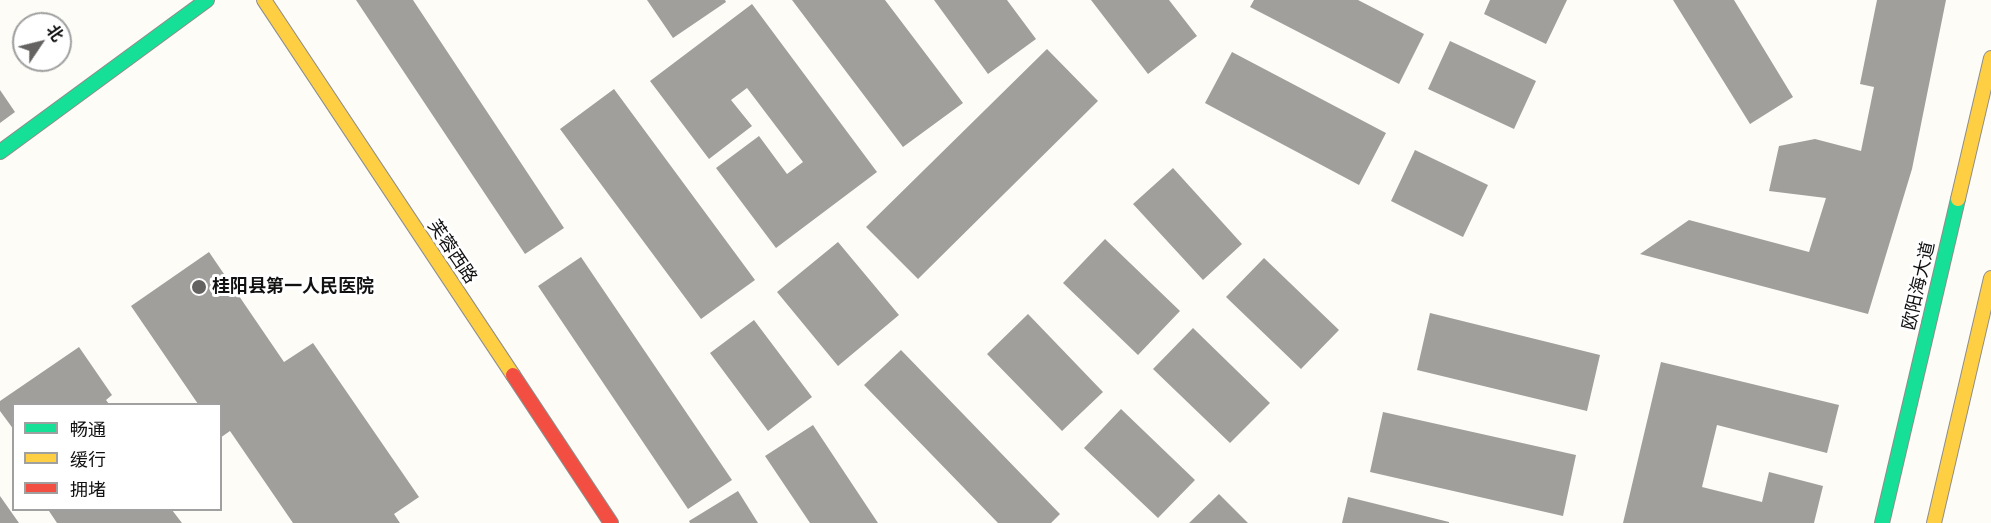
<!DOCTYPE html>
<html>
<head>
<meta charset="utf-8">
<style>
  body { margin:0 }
  #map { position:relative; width:1991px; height:523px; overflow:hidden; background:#fdfcf7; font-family:"IBM Plex Serif","Noto Sans SC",serif }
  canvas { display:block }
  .legend { position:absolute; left:12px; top:403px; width:210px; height:108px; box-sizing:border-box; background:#fff; border:2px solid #a0a0a0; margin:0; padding:8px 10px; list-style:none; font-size:18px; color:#111 }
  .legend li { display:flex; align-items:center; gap:12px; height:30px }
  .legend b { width:30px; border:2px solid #a0a0a0 }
  .north { position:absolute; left:12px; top:12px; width:60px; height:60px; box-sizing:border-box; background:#fff; border:2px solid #a0a0a0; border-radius:50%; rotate:55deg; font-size:16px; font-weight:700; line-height:24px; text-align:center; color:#111 }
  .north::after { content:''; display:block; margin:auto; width:21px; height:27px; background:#646362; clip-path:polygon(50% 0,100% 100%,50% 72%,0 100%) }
</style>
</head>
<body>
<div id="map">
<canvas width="1991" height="523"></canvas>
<ul class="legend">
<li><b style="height:8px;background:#16e098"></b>畅通</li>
<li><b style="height:8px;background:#ffcf43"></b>缓行</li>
<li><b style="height:8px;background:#f24e42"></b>拥堵</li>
</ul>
<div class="north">北</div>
</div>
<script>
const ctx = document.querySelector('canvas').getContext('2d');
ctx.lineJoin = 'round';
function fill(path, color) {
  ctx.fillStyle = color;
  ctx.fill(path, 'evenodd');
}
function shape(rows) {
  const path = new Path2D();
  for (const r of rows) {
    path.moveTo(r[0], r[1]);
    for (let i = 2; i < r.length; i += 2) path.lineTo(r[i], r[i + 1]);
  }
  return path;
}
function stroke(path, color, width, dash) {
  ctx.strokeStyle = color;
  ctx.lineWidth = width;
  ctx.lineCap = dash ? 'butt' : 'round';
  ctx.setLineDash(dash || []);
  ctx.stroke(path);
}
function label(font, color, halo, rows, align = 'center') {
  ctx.font = font + ' "IBM Plex Serif","Noto Sans SC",serif';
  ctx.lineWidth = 6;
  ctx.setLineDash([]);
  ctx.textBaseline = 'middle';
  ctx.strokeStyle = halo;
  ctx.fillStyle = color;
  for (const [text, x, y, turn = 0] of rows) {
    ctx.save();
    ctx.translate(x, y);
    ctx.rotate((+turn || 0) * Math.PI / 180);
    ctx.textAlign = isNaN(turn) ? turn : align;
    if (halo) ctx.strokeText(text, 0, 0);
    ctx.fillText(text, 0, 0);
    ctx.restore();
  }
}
const building = shape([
  [356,0,413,0,564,228,525,254],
  [647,0,725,0,726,2,673,38],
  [792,0,885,0,963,103,903,147],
  [934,0,1007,0,1036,39,988,74],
  [1091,0,1169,0,1197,36,1148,74],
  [1254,0,1358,0,1424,34,1399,84,1250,7],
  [1490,0,1567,0,1546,44,1484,14],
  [1673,0,1734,0,1793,97,1750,124],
  [1877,0,1946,0,1912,169,1868,314,1640,254,1689,220,1809,252,1826,198,1769,191,1779,146,1815,139,1861,151,1874,87,1860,84],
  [752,4,877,172,776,248,716,168,759,136,787,174,803,162,747,88,731,100,752,126,709,159,650,81],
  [1450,41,1536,81,1514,129,1428,89],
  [1047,49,1098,101,918,279,866,227],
  [1232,52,1386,133,1359,185,1205,103],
  [614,89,755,280,701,319,560,129],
  [0,90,15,112,0,123],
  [1415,150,1488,185,1463,237,1391,201],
  [1173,168,1242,244,1203,280,1133,204],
  [1105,239,1180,311,1138,355,1063,283],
  [838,242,899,315,838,366,777,292],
  [209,252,284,362,313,343,419,497,394,514,400,523,293,523,230,431,220,438,220,404,198,404,131,306],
  [581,257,732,480,688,509,538,286],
  [1264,258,1339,330,1301,369,1226,297],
  [1430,313,1600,355,1587,411,1417,370],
  [1028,314,1103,392,1062,431,987,354],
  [754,320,812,397,768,431,710,353],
  [1193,328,1270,403,1230,443,1153,369],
  [79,347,112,395,106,400,109,404,14,404,14,430,0,411,0,401],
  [901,350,1060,514,1051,523,998,523,864,385],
  [1661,362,1839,405,1827,453,1717,425,1702,487,1762,502,1769,472,1823,486,1814,523,1623,523],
  [1121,409,1195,480,1158,518,1084,448],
  [1383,412,1576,455,1563,516,1370,472],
  [813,425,878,523,810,523,765,456],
  [738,491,758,523,690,523,689,521],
  [1219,494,1248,523,1189,523],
  [0,496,19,523,0,523],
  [1348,497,1449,522,1449,523,1342,523],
  [51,510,172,510,182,523,57,523,49,511]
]);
const fast = shape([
  [0,152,207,0],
  [1882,523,1958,199]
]);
const slow = shape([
  [264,0,513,375],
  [1958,199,1991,58],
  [1934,523,1991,278]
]);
const jam = shape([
  [513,375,611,523]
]);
const markers = [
  [199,287,8,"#646362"]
];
const streetNames = [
  ["芙蓉西路",452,252,56],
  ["欧阳海大道",1919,286,-77]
];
const poiNames = [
  ["桂阳县第一人民医院",212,287]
];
fill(building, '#a19f9c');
stroke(fast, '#8e8d8b', 16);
stroke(slow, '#8e8d8b', 16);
stroke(jam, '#8e8d8b', 16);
stroke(fast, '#16e098', 14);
stroke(slow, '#ffcf43', 14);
stroke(jam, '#f24e42', 14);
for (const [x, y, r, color] of markers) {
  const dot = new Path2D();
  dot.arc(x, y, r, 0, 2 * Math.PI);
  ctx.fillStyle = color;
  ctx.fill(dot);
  stroke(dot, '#fff', 2);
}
label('18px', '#111', '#fff', streetNames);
label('bold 18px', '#111', '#fff', poiNames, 'left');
</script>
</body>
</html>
